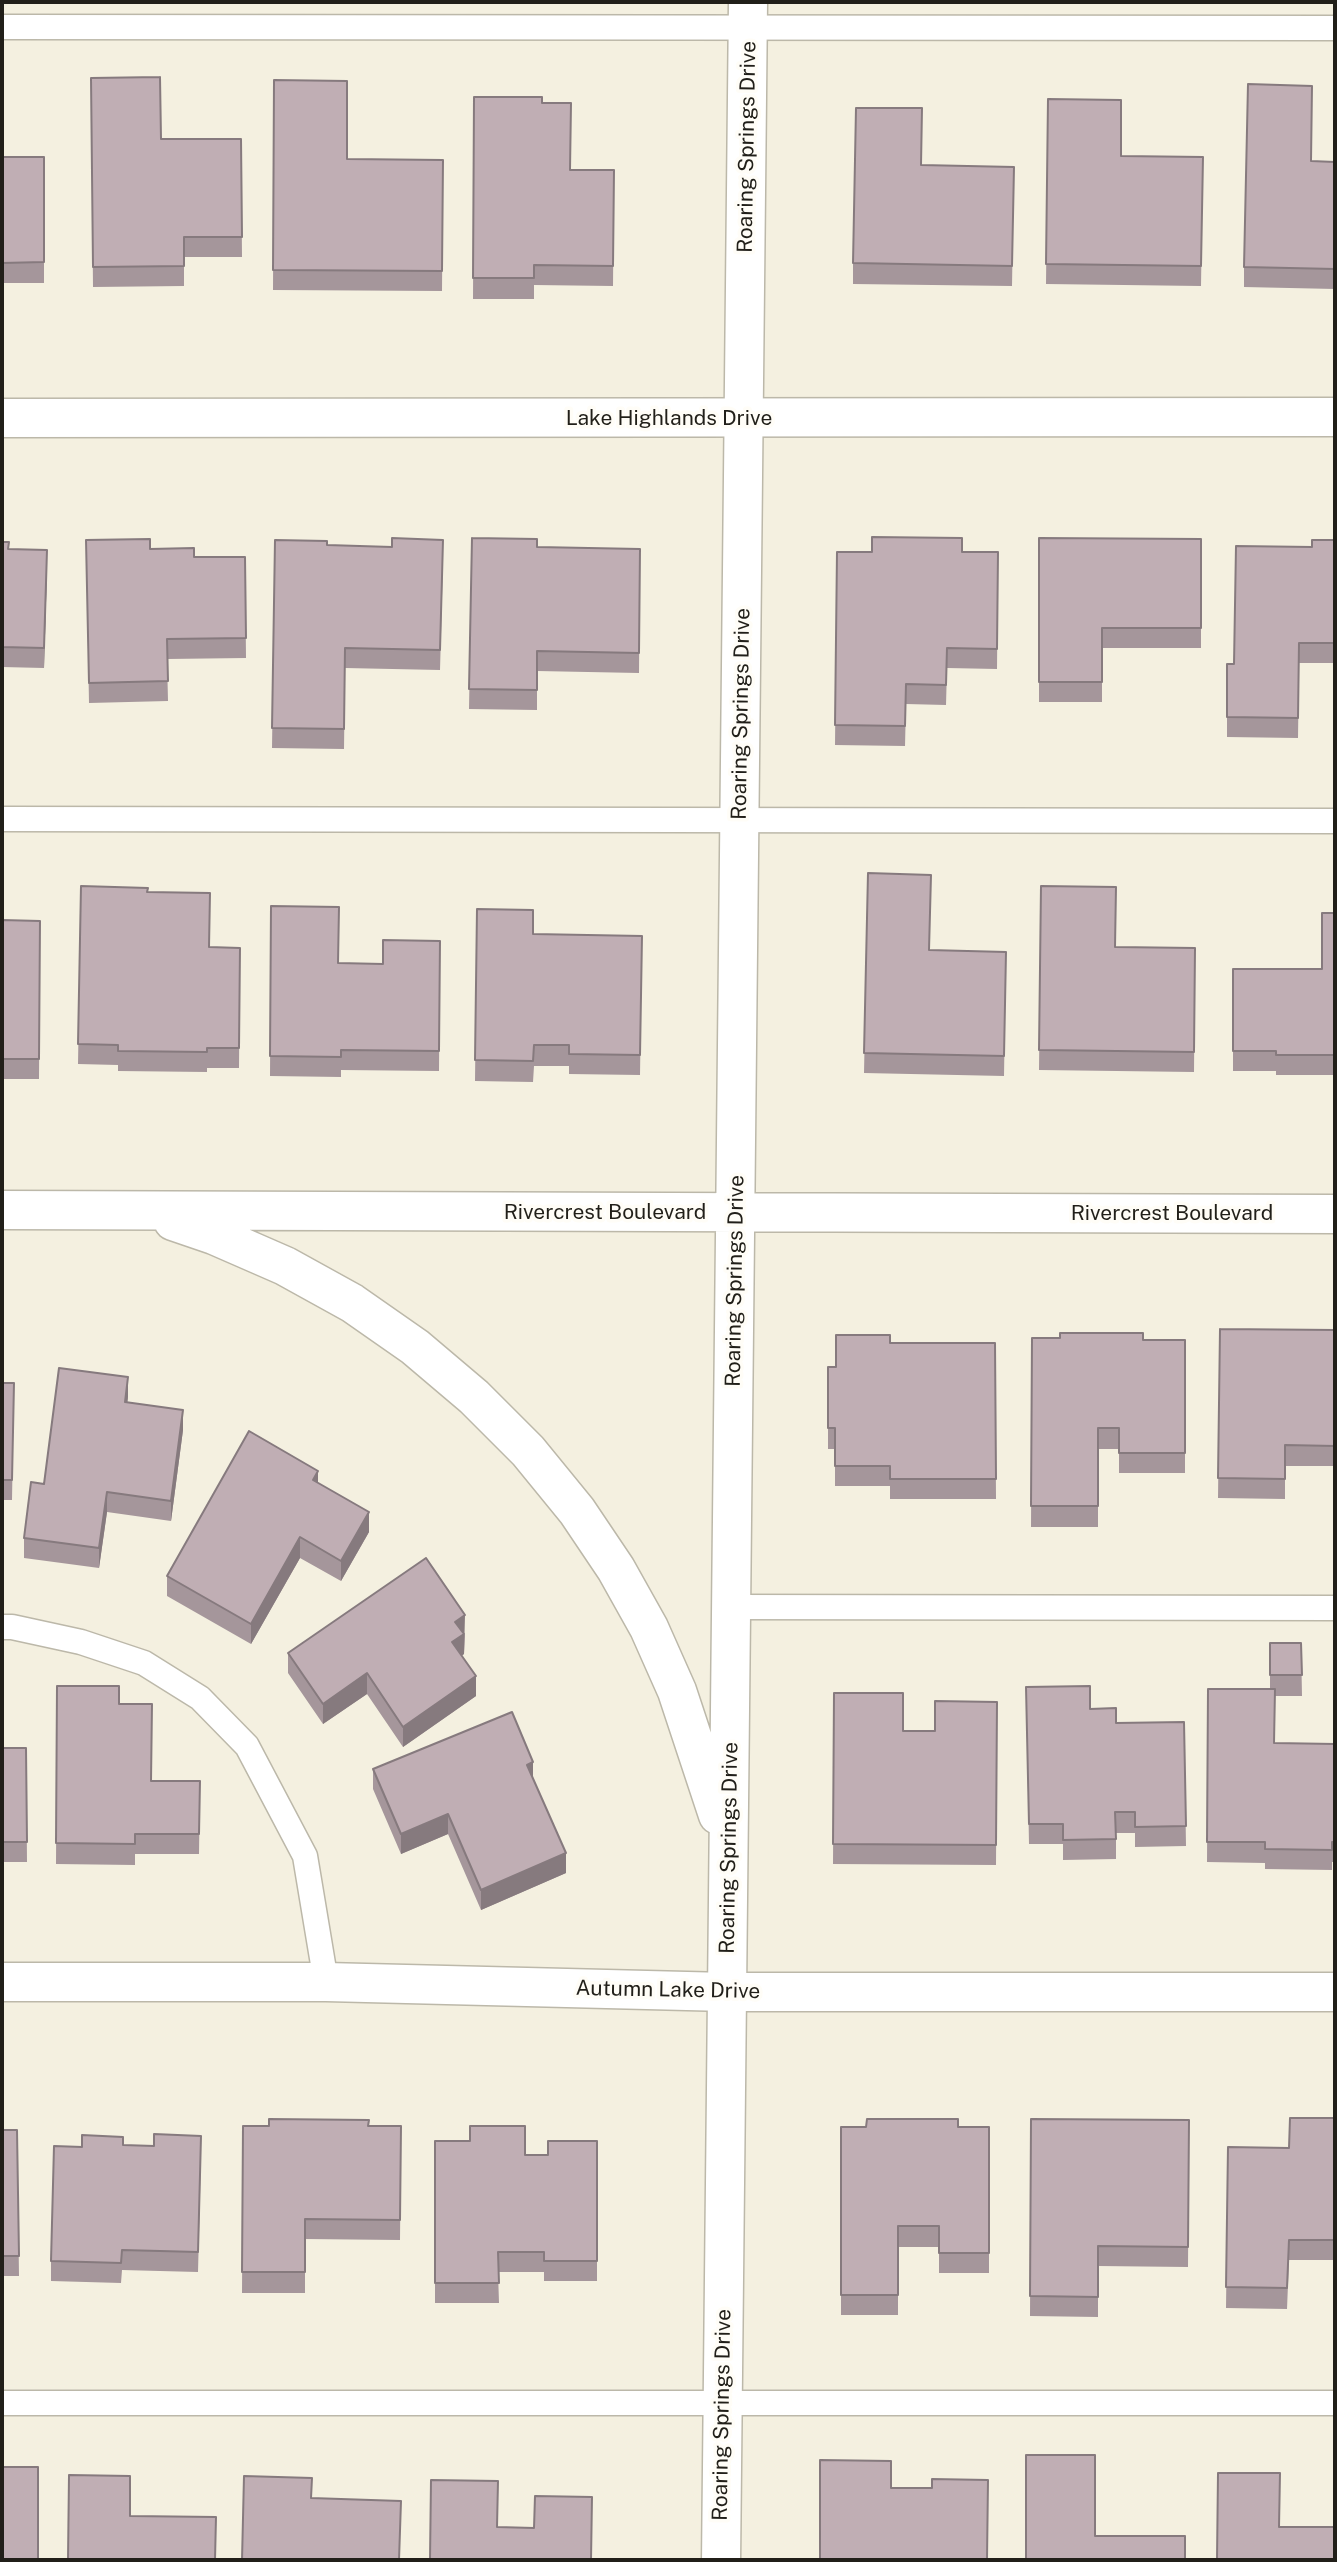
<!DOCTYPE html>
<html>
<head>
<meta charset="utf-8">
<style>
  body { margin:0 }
  #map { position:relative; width:1337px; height:2562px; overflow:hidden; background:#f4f0e0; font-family:"Public Sans",sans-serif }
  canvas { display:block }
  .frame { position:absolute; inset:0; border:4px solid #211f19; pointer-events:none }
</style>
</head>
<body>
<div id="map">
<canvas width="1337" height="2562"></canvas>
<div class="frame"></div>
</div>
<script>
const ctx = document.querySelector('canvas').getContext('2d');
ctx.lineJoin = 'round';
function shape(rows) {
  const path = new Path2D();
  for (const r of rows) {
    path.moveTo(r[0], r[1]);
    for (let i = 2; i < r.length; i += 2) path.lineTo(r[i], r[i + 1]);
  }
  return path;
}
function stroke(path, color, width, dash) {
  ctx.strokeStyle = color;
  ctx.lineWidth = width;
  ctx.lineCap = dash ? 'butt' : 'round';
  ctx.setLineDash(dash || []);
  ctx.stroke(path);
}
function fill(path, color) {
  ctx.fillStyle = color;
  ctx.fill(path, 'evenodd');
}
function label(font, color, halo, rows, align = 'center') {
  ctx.font = font + ' "Public Sans",sans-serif';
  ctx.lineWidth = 7;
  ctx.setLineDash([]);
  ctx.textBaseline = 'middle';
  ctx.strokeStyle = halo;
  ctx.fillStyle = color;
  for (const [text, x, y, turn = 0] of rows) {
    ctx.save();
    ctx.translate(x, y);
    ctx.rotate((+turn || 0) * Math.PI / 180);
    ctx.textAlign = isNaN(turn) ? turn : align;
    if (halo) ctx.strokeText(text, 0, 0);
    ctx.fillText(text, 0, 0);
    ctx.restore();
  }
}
const service = shape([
  [2,27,1335,28],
  [2,819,1335,821],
  [731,1607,1335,1608],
  [2,1627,12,1627,81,1642,144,1663,200,1698,247,1746,305,1856,326,1982],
  [2,2403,1335,2403]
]);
const minor = shape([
  [2,418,1335,417],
  [2,1982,326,1982,727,1992,1335,1992]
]);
const tertiary = shape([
  [2,1210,1335,1214],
  [173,1221,214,1235,285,1266,352,1303,415,1347,474,1397,528,1451,577,1511,616,1569,649,1628,677,1691,718,1815],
  [721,2560,748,2]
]);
const wall = shape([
  [91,78,161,139,241,139,242,257,184,257,184,286,93,287],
  [274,80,347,159,443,160,442,291,273,290],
  [474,97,542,103,570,170,614,170,613,286,534,285,534,299,473,299],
  [1048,99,1121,156,1203,157,1201,286,1046,284],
  [2,157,44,157,44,283,2,283],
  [1311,161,1335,162,1335,289,1244,287,1244,267],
  [922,165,1014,167,1012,286,853,284,853,263],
  [472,538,537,547,640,549,639,673,537,671,537,710,469,709],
  [1039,538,1201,539,1201,648,1102,648,1102,702,1039,702],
  [86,540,150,549,194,557,245,557,246,658,167,659,168,701,89,703],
  [275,540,327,545,443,561,440,670,345,668,344,749,272,748],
  [1335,540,1335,663,1299,663,1298,738,1227,737,1227,664,1234,664,1312,547],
  [2,542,9,549,47,570,44,668,2,667],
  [837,552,998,552,997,669,947,668,946,705,906,704,905,746,835,745],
  [868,873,930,950,1006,952,1004,1076,864,1073],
  [81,886,148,892,210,947,240,948,239,1068,207,1068,207,1072,118,1071,118,1065,78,1064],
  [1041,886,1115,947,1195,948,1194,1072,1039,1070],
  [271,906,339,963,383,964,440,941,439,1071,341,1070,341,1077,270,1076],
  [477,909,533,934,642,936,640,1075,569,1074,569,1066,534,1066,533,1082,475,1081],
  [1335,913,1335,1075,1276,1075,1276,1071,1233,1071,1233,969,1322,969],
  [2,920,40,921,39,1079,2,1079],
  [1220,1329,1335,1330,1335,1466,1285,1466,1285,1499,1218,1498],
  [1032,1338,1185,1340,1185,1473,1119,1473,1119,1449,1098,1449,1098,1527,1031,1527],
  [890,1343,995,1343,996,1499,890,1499,890,1486,835,1486,835,1449,828,1449,828,1367,836,1367],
  [2,1383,14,1383,12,1500,2,1500],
  [128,1397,127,1403,183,1430,171,1521,107,1512,99,1568,24,1558,24,1538,44,1484],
  [318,1483,369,1532,341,1581,300,1558,251,1644,167,1596,167,1576],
  [465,1635,464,1654,461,1656,476,1696,403,1747,367,1694,323,1724,288,1673,288,1653],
  [1270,1643,1301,1643,1302,1696,1275,1696,1274,1743,1335,1744,1335,1862,1332,1862,1332,1870,1265,1869,1265,1863,1207,1862,1208,1689,1270,1689],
  [57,1686,119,1704,151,1781,200,1781,199,1854,135,1854,135,1865,56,1864],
  [1026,1687,1090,1709,1116,1723,1184,1722,1186,1846,1135,1847,1135,1833,1116,1833,1116,1859,1063,1860,1063,1844,1029,1844],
  [834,1693,903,1731,935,1731,997,1702,996,1865,833,1864],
  [2,1748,26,1748,27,1862,2,1862],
  [373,1769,533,1779,566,1873,481,1910,448,1834,401,1854,373,1789],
  [1335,2118,1335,2260,1289,2260,1287,2309,1226,2308,1228,2147,1289,2148],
  [1031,2119,1189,2120,1188,2267,1098,2266,1098,2317,1030,2316],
  [243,2126,401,2126,400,2240,305,2239,305,2293,242,2293],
  [841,2127,989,2127,989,2273,939,2273,939,2247,898,2247,898,2315,841,2315],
  [2,2130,17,2130,19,2276,2,2276],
  [435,2141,525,2155,548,2155,597,2141,597,2281,544,2281,544,2272,498,2272,499,2303,435,2303],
  [123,2145,201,2156,198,2272,122,2270,121,2283,51,2281,51,2261,82,2147]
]);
const shadedWall = shape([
  [47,550,47,570,44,668,44,648],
  [128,1377,128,1397,125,1422,125,1402],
  [183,1410,183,1430,171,1521,171,1501],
  [318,1471,318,1491,313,1480],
  [107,1492,107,1512,99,1568,99,1548],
  [369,1512,369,1532,341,1581,341,1561],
  [300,1537,300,1558,251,1644,251,1624],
  [465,1615,464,1654,452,1663,452,1642,455,1622],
  [367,1673,367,1694,323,1724,323,1704],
  [476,1676,476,1696,403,1747,403,1727],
  [533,1762,533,1782,527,1765],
  [448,1814,448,1834,401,1854,401,1834],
  [566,1853,566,1873,481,1910,481,1890]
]);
const building = shape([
  [160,77,161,139,241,139,242,237,184,237,184,266,93,267,91,78,160,77],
  [274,80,347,81,347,159,443,160,442,271,273,270,274,80],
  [1248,84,1312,86,1311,161,1335,162,1335,269,1244,267,1248,84],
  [474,97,542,97,542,103,571,103,570,170,614,170,613,266,534,265,534,278,473,278,474,97],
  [1048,99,1121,100,1121,156,1203,157,1201,266,1046,264,1048,99],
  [856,108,922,108,921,165,1014,167,1012,266,853,263,856,108],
  [2,157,44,157,44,262,2,263,2,157],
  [872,537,962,538,962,552,998,552,997,649,947,648,946,685,906,684,905,726,835,725,837,552,872,552,872,537],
  [392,538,443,540,440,650,345,648,344,729,272,728,275,540,327,541,327,545,392,547,392,538],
  [472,538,537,539,537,547,640,549,639,653,537,651,537,690,469,689,472,538],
  [1039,538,1201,539,1201,628,1102,628,1102,682,1039,682,1039,538],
  [150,539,150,549,194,548,194,557,245,557,246,638,167,639,168,681,89,683,86,540,150,539],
  [1312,540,1335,540,1335,643,1299,643,1298,718,1227,717,1227,664,1234,664,1236,546,1312,547,1312,540],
  [2,542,9,542,8,549,47,550,44,648,2,647,2,542],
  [868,873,931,875,929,950,1006,952,1004,1056,864,1053,868,873],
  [81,886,148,888,147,892,210,893,209,947,240,948,239,1048,207,1048,207,1052,118,1051,118,1045,78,1044,81,886],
  [1041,886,1116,887,1115,947,1195,948,1194,1052,1039,1050,1041,886],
  [271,906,339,907,338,963,383,964,383,940,440,941,439,1051,341,1050,341,1057,270,1056,271,906],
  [477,909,533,910,533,934,642,936,640,1055,569,1054,569,1045,534,1045,533,1061,475,1060,477,909],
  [1322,913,1335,913,1335,1055,1276,1055,1276,1051,1233,1051,1233,969,1322,969,1322,913],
  [2,920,40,921,39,1059,2,1059,2,920],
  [1220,1329,1335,1330,1335,1446,1285,1445,1285,1479,1218,1478,1220,1329],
  [1060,1333,1143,1333,1143,1340,1185,1340,1185,1453,1119,1453,1119,1428,1098,1428,1098,1506,1031,1506,1032,1338,1060,1338,1060,1333],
  [836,1335,890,1335,890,1343,995,1343,996,1479,890,1479,890,1466,835,1466,835,1428,828,1428,828,1367,836,1367,836,1335],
  [59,1368,128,1377,125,1402,183,1410,171,1501,107,1492,99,1548,24,1538,31,1482,44,1484,59,1368],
  [2,1383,14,1383,12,1480,2,1480,2,1383],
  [249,1431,318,1471,313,1480,369,1512,341,1561,300,1537,251,1624,167,1576,249,1431],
  [426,1558,465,1615,455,1622,464,1634,452,1642,476,1676,403,1727,367,1673,323,1704,288,1653,426,1558],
  [1270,1643,1301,1643,1302,1675,1270,1675,1270,1643],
  [57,1686,119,1686,119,1704,152,1704,151,1781,200,1781,199,1834,135,1834,135,1844,56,1843,57,1686],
  [1090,1686,1090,1709,1116,1708,1116,1723,1184,1722,1186,1826,1135,1827,1135,1812,1115,1812,1116,1839,1063,1840,1063,1824,1029,1824,1026,1687,1090,1686],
  [1208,1689,1275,1689,1274,1743,1335,1744,1335,1842,1332,1842,1332,1850,1265,1849,1265,1842,1207,1842,1208,1689],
  [834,1693,903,1693,903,1731,935,1731,935,1701,997,1702,996,1845,833,1844,834,1693],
  [512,1712,533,1762,527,1765,566,1853,481,1890,448,1814,401,1834,373,1769,512,1712],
  [2,1748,26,1748,27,1842,2,1842,2,1748],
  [1290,2118,1335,2118,1335,2240,1289,2240,1287,2288,1226,2287,1228,2147,1289,2148,1290,2118],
  [269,2119,369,2120,368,2126,401,2126,400,2220,305,2219,305,2272,242,2272,243,2126,269,2126,269,2119],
  [867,2119,958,2119,958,2127,989,2127,989,2253,939,2253,939,2226,898,2226,898,2295,841,2295,841,2127,866,2127,867,2119],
  [1031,2119,1189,2120,1188,2247,1098,2246,1098,2297,1030,2296,1031,2119],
  [470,2126,525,2126,525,2155,548,2155,548,2141,597,2141,597,2261,544,2261,544,2252,498,2252,499,2283,435,2283,435,2141,470,2141,470,2126],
  [2,2130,17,2130,19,2256,2,2256,2,2130],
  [154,2134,201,2136,198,2252,122,2250,121,2263,51,2261,54,2146,82,2147,82,2135,123,2137,123,2145,154,2146,154,2134],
  [1026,2455,1095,2455,1095,2536,1185,2536,1185,2560,1026,2560,1026,2455],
  [820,2460,891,2461,891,2488,932,2488,932,2479,988,2480,987,2560,820,2560,820,2460],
  [2,2467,38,2467,38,2560,2,2560,2,2467],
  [1218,2473,1280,2473,1279,2527,1335,2527,1335,2560,1217,2560,1218,2473],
  [69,2475,130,2476,130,2516,216,2517,215,2560,68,2560,69,2475],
  [244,2476,312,2478,311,2498,401,2501,399,2560,242,2560,244,2476],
  [431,2480,498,2481,497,2527,534,2528,535,2496,592,2497,591,2560,430,2560,431,2480]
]);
const streetNames = [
  ["Roaring Springs Drive",747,147,-89],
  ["Lake Highlands Drive",669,419],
  ["Roaring Springs Drive",741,714,-89],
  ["Rivercrest Boulevard",605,1213],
  ["Rivercrest Boulevard",1172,1214],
  ["Roaring Springs Drive",735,1281,-89],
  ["Roaring Springs Drive",729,1848,-89],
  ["Autumn Lake Drive",668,1990,1],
  ["Roaring Springs Drive",722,2415,-89]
];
stroke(service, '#bcb8a9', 27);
stroke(minor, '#bcb8a9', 41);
stroke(tertiary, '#bcb8a9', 41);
stroke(service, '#fff', 24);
stroke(minor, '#fff', 38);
stroke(tertiary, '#fff', 38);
fill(wall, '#a5969b');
fill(shadedWall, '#867a7e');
fill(building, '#c0aeb4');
stroke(building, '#867a7e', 2);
label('21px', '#211f19', '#fffdf7', streetNames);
</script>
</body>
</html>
